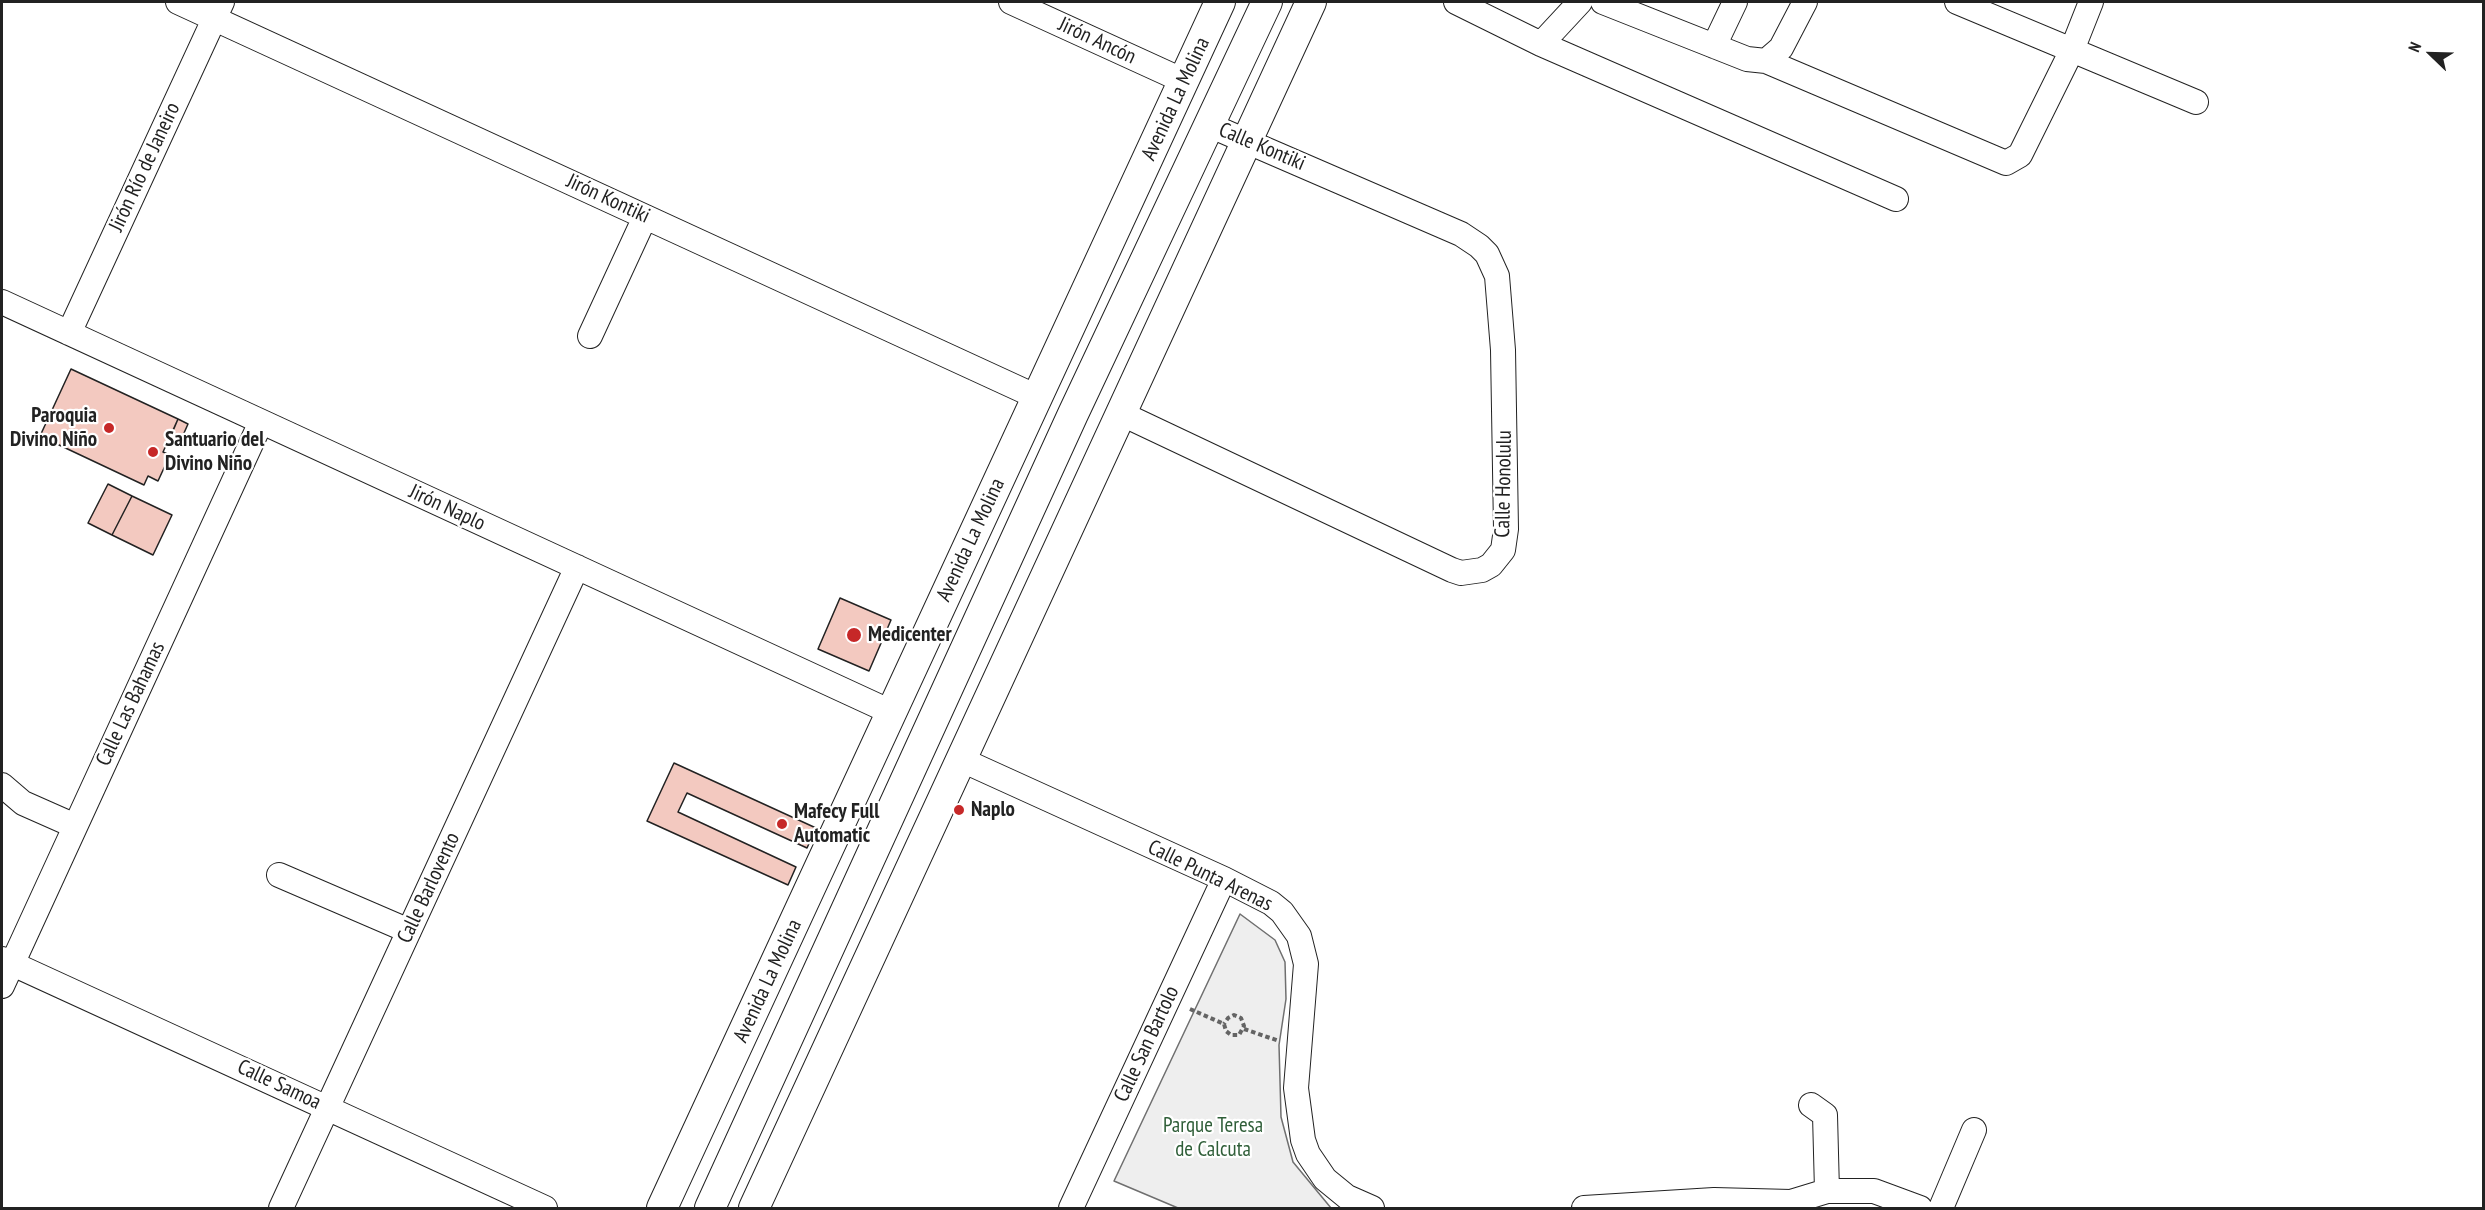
<!DOCTYPE html>
<html>
<head>
<meta charset="utf-8">
<style>
  body { margin:0 }
  #map { position:relative; width:2485px; height:1210px; overflow:hidden; background:#fff; font-family:"PT Sans Narrow",sans-serif }
  canvas { display:block }
  .frame { position:absolute; inset:0; border:3px solid #222; pointer-events:none }
  .north { position:absolute; left:2401px; top:24px; width:60px; height:60px; -webkit-text-stroke:4px #fff; paint-order:stroke; rotate:293deg; font-size:16px; font-weight:700; line-height:24px; text-align:center; color:#222 }
  .north::after { content:''; display:block; margin:auto; width:21px; height:27px; background:#222; clip-path:polygon(50% 0,100% 100%,50% 72%,0 100%) }
</style>
</head>
<body>
<div id="map">
<canvas width="2485" height="1210"></canvas>
<div class="frame"></div>
<div class="north">N</div>
</div>
<script>
const ctx = document.querySelector('canvas').getContext('2d');
ctx.lineJoin = 'round';
function fill(path, color) {
  ctx.fillStyle = color;
  ctx.fill(path, 'evenodd');
}
function shape(rows) {
  const path = new Path2D();
  for (const r of rows) {
    path.moveTo(r[0], r[1]);
    for (let i = 2; i < r.length; i += 2) path.lineTo(r[i], r[i + 1]);
  }
  return path;
}
function stroke(path, color, width, dash) {
  ctx.strokeStyle = color;
  ctx.lineWidth = width;
  ctx.lineCap = dash ? 'butt' : 'round';
  ctx.setLineDash(dash || []);
  ctx.stroke(path);
}
function label(font, color, halo, rows, align = 'center') {
  ctx.font = font + ' "PT Sans Narrow",sans-serif';
  ctx.lineWidth = 4.5;
  ctx.setLineDash([]);
  ctx.textBaseline = 'middle';
  ctx.strokeStyle = halo;
  ctx.fillStyle = color;
  for (const [text, x, y, turn = 0] of rows) {
    ctx.save();
    ctx.translate(x, y);
    ctx.rotate((+turn || 0) * Math.PI / 180);
    ctx.textAlign = isNaN(turn) ? turn : align;
    if (halo) ctx.strokeText(text, 0, 0);
    ctx.fillText(text, 0, 0);
    ctx.restore();
  }
}
const green = shape([
  [1240,914,1275,940,1285,962,1286,999,1279,1045,1281,1117,1293,1162,1331,1208,1178,1208,1114,1181,1240,914]
]);
const building = shape([
  [71,369,178,419,163,452,170,455,158,481,148,476,144,485,40,436,71,369],
  [178,419,188,424,180,442,170,438,178,419],
  [108,484,132,496,112,535,88,523,108,484],
  [132,496,172,515,153,555,112,535,132,496],
  [840,598,891,620,869,671,818,649,840,598],
  [674,763,816,828,807,848,687,793,678,812,796,867,788,885,647,821,674,763]
]);
const path = shape([
  [1190,1009,1224,1024,1226,1031,1231,1035,1239,1035,1244,1026,1241,1018,1234,1015,1228,1018,1224,1024],
  [1244,1029,1279,1041]
]);
const minor = shape([
  [178,2,1037,397],
  [1011,2,1184,81],
  [1456,2,1541,44,1896,199],
  [1603,2,1747,59,1766,61,1781,48,1805,2],
  [1957,2,2196,102],
  [1541,44,1580,2],
  [1714,46,1735,2],
  [1766,61,2006,163,2020,155,2072,50,2091,2],
  [2,302,893,713],
  [69,333,222,2],
  [590,336,645,217],
  [1120,413,1452,570,1461,573,1482,570,1491,565,1503,550,1506,529,1503,350,1497,276,1487,254,1479,246,1461,234,1209,125],
  [962,760,1224,879,1271,903,1282,912,1299,936,1306,964,1296,1088,1303,1140,1308,1154,1325,1179,1347,1197,1372,1208],
  [2,785,23,803,75,826],
  [279,875,409,931],
  [2,959,545,1208],
  [2,986,261,422],
  [1811,1105,1825,1115,1827,1191],
  [281,1208,577,567],
  [1071,1208,1224,879],
  [1584,1208,1714,1200,1791,1202,1827,1191,1874,1191,1920,1208],
  [1941,1208,1974,1130]
]);
const major = shape([
  [662,1208,1220,2],
  [710,1208,1073,414,1267,2],
  [754,1208,1311,2]
]);
const markers = [
  [109,428,6,"#c62828"],
  [153,452,6,"#c62828"],
  [854,635,8,"#c62828"],
  [959,810,6,"#c62828"],
  [782,824,6,"#c62828"]
];
const streetNames = [
  ["Jirón Ancón",1097,41,25],
  ["Avenida La Molina",1176,99,-65],
  ["Calle Kontiki",1262,147,23],
  ["Jirón Río de Janeiro",145,167,-65],
  ["Jirón Kontiki",608,199,25],
  ["Calle Honolulu",1504,484,-89],
  ["Jirón Naplo",447,508,25],
  ["Avenida La Molina",971,540,-65],
  ["Calle Las Bahamas",131,704,-65],
  ["Calle Punta Arenas",1210,876,26],
  ["Calle Barlovento",429,888,-65],
  ["Avenida La Molina",768,981,-65],
  ["Calle San Bartolo",1147,1044,-65],
  ["Calle Samoa",279,1085,25]
];
const poiNames = [
  ["Paroquia",97,416,"right"],
  ["Divino Niño",97,440,"right"],
  ["Santuario del",165,440],
  ["Divino Niño",165,464],
  ["Medicenter",868,635],
  ["Naplo",971,810],
  ["Mafecy Full",794,812],
  ["Automatic",794,836]
];
const parkNames = [
  ["Parque Teresa",1213,1126],
  ["de Calcuta",1213,1150]
];
fill(green, '#eee');
stroke(green, '#6f6f6f', 1.5);
fill(building, '#f3c9c0');
stroke(building, '#222', 1.5);
stroke(minor, '#222', 26);
stroke(major, '#222', 32);
stroke(path, '#646464', 4, [4.5, 3]);
stroke(minor, '#fff', 24);
stroke(major, '#fff', 30);
for (const [x, y, r, color] of markers) {
  const dot = new Path2D();
  dot.arc(x, y, r, 0, 2 * Math.PI);
  ctx.fillStyle = color;
  ctx.fill(dot);
  stroke(dot, '#fff', 2);
}
label('21px', '#222', '#fff', streetNames);
label('bold 21px', '#222', '#fff', poiNames, 'left');
label('21px', '#2f5e38', '#fff', parkNames);
</script>
</body>
</html>
